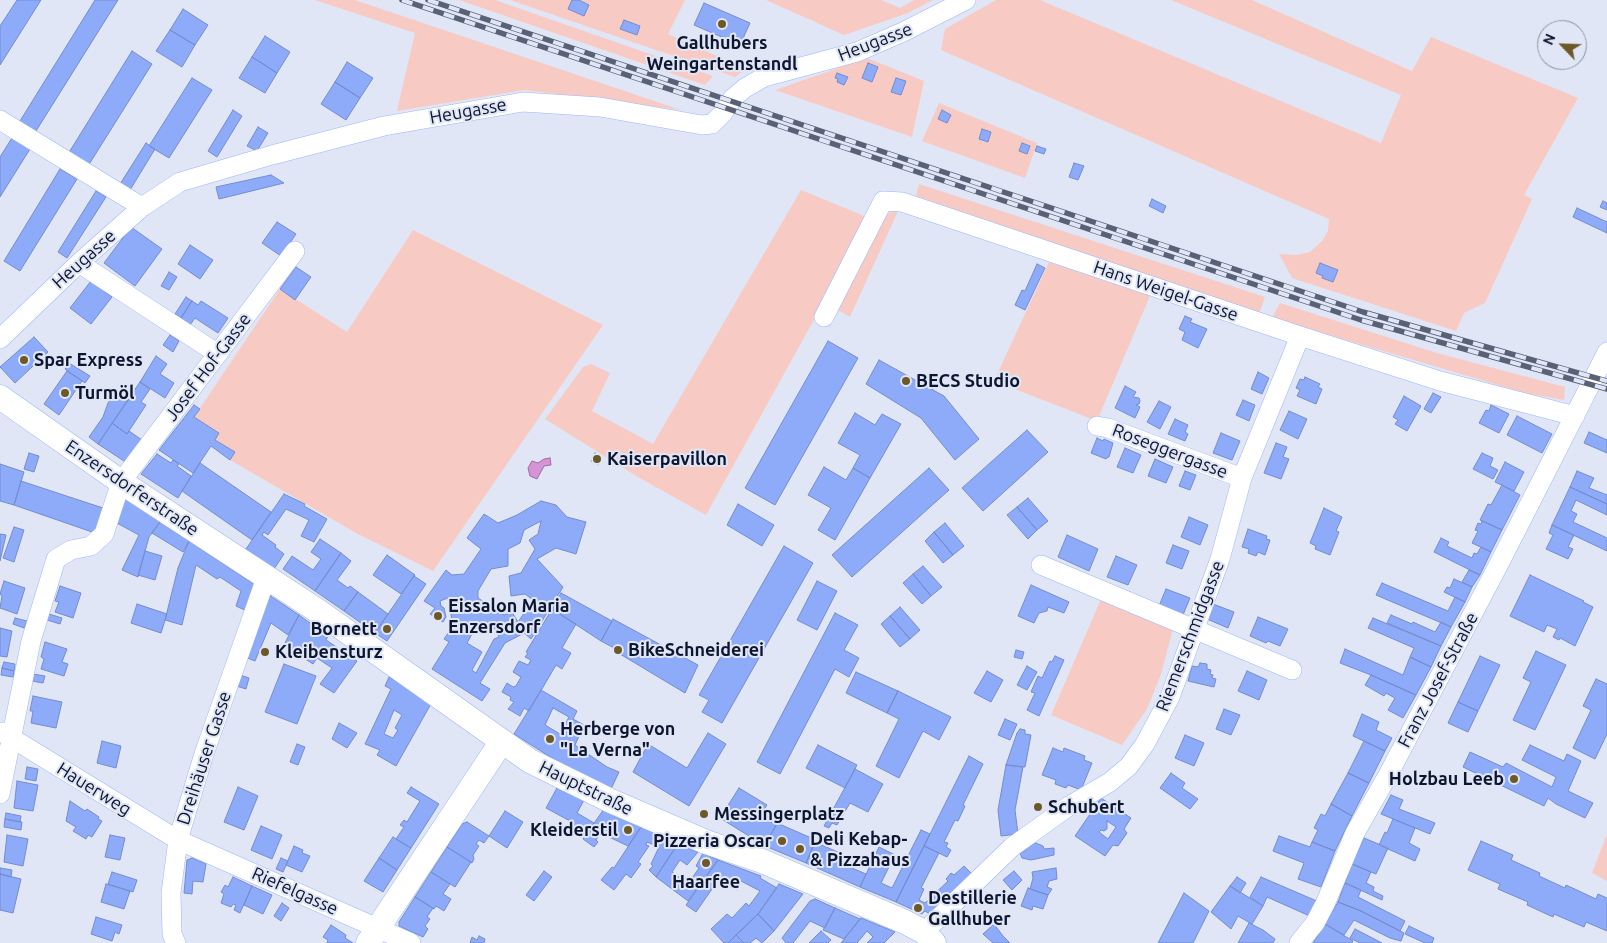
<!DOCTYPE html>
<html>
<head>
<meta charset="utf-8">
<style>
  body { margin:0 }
  #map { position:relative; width:1607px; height:943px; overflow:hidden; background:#e0e6f5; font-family:Ubuntu,sans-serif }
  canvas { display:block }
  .north { position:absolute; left:1537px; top:20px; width:50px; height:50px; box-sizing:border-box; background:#e0e6f5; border:1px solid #8c93a6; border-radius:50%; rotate:294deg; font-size:14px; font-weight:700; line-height:20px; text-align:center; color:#0d1630 }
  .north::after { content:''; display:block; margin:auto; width:18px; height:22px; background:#6c5927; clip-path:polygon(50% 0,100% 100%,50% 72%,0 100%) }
</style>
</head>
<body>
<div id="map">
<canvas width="1607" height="943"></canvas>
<div class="north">N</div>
</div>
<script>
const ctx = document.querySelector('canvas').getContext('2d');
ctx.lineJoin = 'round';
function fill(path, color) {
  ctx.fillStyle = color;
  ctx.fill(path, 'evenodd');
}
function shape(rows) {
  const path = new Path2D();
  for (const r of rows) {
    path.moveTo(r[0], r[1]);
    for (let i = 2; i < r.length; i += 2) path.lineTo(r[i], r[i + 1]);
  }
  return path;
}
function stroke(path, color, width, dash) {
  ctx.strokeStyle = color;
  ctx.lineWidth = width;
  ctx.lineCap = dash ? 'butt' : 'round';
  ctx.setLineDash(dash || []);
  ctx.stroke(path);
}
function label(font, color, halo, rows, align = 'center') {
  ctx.font = font + ' Ubuntu,sans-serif';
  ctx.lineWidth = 4;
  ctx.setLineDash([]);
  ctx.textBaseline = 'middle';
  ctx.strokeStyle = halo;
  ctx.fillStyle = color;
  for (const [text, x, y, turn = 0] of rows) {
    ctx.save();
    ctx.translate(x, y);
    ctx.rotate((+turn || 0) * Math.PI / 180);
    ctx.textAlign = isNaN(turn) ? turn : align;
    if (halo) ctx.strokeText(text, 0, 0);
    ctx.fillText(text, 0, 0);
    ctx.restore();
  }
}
const green = shape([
  [315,0,355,0,681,110,525,90,397,111,415,33],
  [459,0,495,0,713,76,705,85],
  [510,0,685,0,668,34,746,69,735,77],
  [766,0,881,0,900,8,914,0,933,0,908,13,844,35],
  [996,0,1040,0,1381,143,1401,95,1171,0,1252,0,1412,71,1431,37,1578,98,1524,195,1532,199,1485,303,1464,313,1456,331,1292,278,1279,254,1297,255,1310,252,1322,241,1328,231,1329,219,941,50,945,29],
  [867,58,924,81,912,137,775,90],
  [939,103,1037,143,1025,178,922,141],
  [919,184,1265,297,1259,314,916,196],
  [801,190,869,218,811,325,706,515,638,477,545,419,583,367,591,364,610,373,592,411,653,444],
  [898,211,850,317,833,307,885,214],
  [413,230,603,325,433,571,356,533,230,460,235,452,215,440,219,432,194,417,280,289,347,332],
  [1049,262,1150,296,1097,421,994,381],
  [1280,303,1437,353,1565,387,1564,400,1525,393,1272,318],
  [1101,599,1173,629,1161,674,1147,709,1122,745,1051,715],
  [1607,834,1607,881,1592,873]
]);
const water = shape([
  [550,458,551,465,544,466,537,479,530,476,528,468,532,461,538,463,544,459,550,458]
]);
const building = shape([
  [17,0,41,0,0,65,0,26,17,0],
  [95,0,118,0,36,131,20,121,95,0],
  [572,0,579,0,589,5,584,16,568,9,572,0],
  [704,3,750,23,740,45,694,25,704,3],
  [183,9,208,25,195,45,170,30,183,9],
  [624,20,640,26,637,35,620,29,624,20],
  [170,30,195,45,182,67,156,51,170,30],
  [265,36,290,52,277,73,252,57,265,36],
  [132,51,152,64,88,166,68,154,132,51],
  [252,57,277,73,265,93,239,78,252,57],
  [347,62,373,78,360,98,335,82,347,62],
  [868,63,878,67,872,82,862,78,868,63],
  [837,73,848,77,844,85,837,82,838,79,835,78,837,73],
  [192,78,212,90,169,158,149,146,192,78],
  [896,78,906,81,901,95,891,92,896,78],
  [335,82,360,98,346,120,321,104,335,82],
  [233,110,242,116,217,157,208,151,233,110],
  [942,110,951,115,947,123,938,119,942,110],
  [258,127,268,133,257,151,247,146,258,127],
  [982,129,991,132,988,142,979,139,982,129],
  [12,138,30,149,0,197,0,157,12,138],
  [146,143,155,149,130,190,120,184,146,143],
  [1022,143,1030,146,1027,154,1019,151,1022,143],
  [1037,146,1046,149,1044,154,1035,151,1037,146],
  [1074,163,1084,166,1078,180,1069,177,1074,163],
  [60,169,77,179,20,271,4,261,60,169],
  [271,175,284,183,219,199,216,187,271,175],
  [96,191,106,197,67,258,58,252,96,191],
  [1152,199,1166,206,1163,213,1149,206,1152,199],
  [1603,201,1607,203,1607,210,1600,207,1603,201],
  [1577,208,1607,222,1607,233,1573,217,1577,208],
  [277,222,296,234,281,256,262,243,277,222],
  [131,227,162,249,135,286,104,263,131,227],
  [190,245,213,260,200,279,178,264,190,245],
  [1320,263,1338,270,1333,282,1322,278,1323,276,1316,273,1320,263],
  [1037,264,1045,268,1025,310,1015,305,1022,290,1025,291,1037,264],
  [296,267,311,277,295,300,280,289,296,267],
  [169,272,177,277,169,290,161,286,169,272],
  [91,281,112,297,91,324,70,308,91,281],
  [186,297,192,301,181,318,175,314,186,297],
  [192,301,198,305,201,301,228,318,218,333,195,318,190,325,181,318,192,301],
  [1185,316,1192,319,1190,322,1207,329,1198,348,1182,340,1185,332,1179,329,1185,316],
  [170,335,179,341,173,352,163,345,170,335],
  [34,337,48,352,15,383,0,367,34,337],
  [828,341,858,358,775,505,745,488,828,341],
  [156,356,167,364,160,374,174,383,165,398,140,382,156,356],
  [879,360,944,396,979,439,955,460,921,418,866,384,879,360],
  [69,363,90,376,85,383,65,369,69,363],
  [67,371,82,381,59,415,44,404,67,371],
  [1258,372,1269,378,1262,394,1251,389,1258,372],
  [1305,377,1320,384,1318,387,1322,389,1316,404,1297,396,1300,390,1296,388,1300,379,1304,380,1305,377],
  [140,382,150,389,141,402,146,405,127,434,112,423,140,382],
  [1125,386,1136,392,1133,397,1139,398,1140,401,1139,404,1136,405,1140,407,1135,418,1115,408,1125,386],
  [117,391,129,399,98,444,89,437,103,417,108,403,117,391],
  [1433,393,1441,397,1431,413,1424,409,1433,393],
  [1404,396,1421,406,1407,431,1395,424,1398,420,1393,417,1404,396],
  [1243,400,1255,405,1249,421,1236,415,1243,400],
  [1159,401,1171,407,1160,429,1147,422,1159,401],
  [194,405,200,409,194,417,219,433,215,440,235,452,230,460,211,446,193,473,159,450,194,405],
  [1491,405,1509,414,1499,433,1479,423,1486,410,1489,411,1491,405],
  [1289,411,1307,419,1298,439,1280,430,1289,411],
  [855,413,875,425,882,414,901,424,870,478,853,468,860,455,838,443,855,413],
  [1517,416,1552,434,1542,453,1507,435,1517,416],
  [1175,419,1188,425,1185,432,1188,434,1185,441,1168,434,1175,419],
  [112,423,127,434,129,431,142,440,127,463,98,444,112,423],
  [1027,430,1048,452,983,511,962,488,1027,430],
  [1589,432,1607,440,1607,453,1584,443,1589,432],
  [1221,433,1240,441,1232,460,1213,453,1221,433],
  [1097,438,1103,441,1104,439,1113,443,1109,457,1108,457,1106,459,1091,453,1097,438],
  [1276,443,1287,447,1283,457,1289,459,1281,479,1264,473,1276,443],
  [1125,448,1141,455,1133,473,1117,467,1125,448],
  [29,453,39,456,34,472,24,469,29,453],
  [595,453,602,457,598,465,591,461,595,453],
  [1482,453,1493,458,1490,466,1498,470,1493,479,1473,469,1482,453],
  [157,454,171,463,173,460,179,464,177,466,191,476,178,498,141,474,157,454],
  [1155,459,1173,467,1166,483,1148,476,1155,459],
  [1505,462,1524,472,1514,491,1495,482,1505,462],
  [200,463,271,512,252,540,182,491,200,463],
  [0,464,24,472,14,505,0,501,0,464],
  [824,467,846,480,853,468,870,478,835,540,818,530,831,508,808,495,824,467],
  [929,468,949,490,852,577,832,555,929,468],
  [1185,471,1196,475,1190,490,1179,486,1185,471],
  [1577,471,1594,478,1589,488,1607,495,1607,504,1570,487,1577,471],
  [21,481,103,508,95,533,14,505,21,481],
  [1502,485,1520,495,1502,530,1480,520,1488,504,1491,505,1502,485],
  [1570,487,1607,504,1607,515,1576,500,1571,511,1577,514,1573,522,1607,538,1607,551,1552,525,1570,487],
  [284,494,305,504,304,506,327,519,314,542,301,536,309,520,286,509,268,535,264,532,262,535,276,545,275,547,284,554,274,569,246,549,284,494],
  [125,498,160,522,149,537,138,577,122,570,139,535,115,522,125,498],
  [1028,498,1048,521,1037,530,1017,507,1028,498],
  [541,501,556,505,567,517,586,522,576,554,556,548,537,559,563,587,531,639,524,633,505,643,480,683,490,689,482,701,432,669,449,642,444,639,453,626,448,598,440,601,441,606,444,608,446,617,443,622,430,614,435,608,424,601,446,570,452,575,464,574,481,549,467,538,484,514,498,523,517,515,541,501],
  [541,521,538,534,529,540,535,549,521,573,509,576,511,596,525,594,533,600,518,622,512,612,504,615,478,598,478,591,491,569,508,566,508,549,520,543,524,530,541,521],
  [493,625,499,637,494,639,476,673,472,670,482,652,467,643,472,634,493,625],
  [738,504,774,525,762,546,727,525,738,504],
  [1017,507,1037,530,1028,539,1007,515,1017,507],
  [1324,508,1342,517,1336,531,1339,532,1330,555,1315,549,1316,546,1310,543,1324,508],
  [1189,517,1208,525,1200,545,1181,537,1189,517],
  [1482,521,1502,530,1491,552,1472,543,1478,531,1475,530,1478,523,1481,524,1482,521],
  [160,522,189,541,183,552,152,533,160,522],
  [945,523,964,546,953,555,934,532,945,523],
  [1552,525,1574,535,1568,547,1573,549,1568,559,1546,549,1553,535,1549,533,1552,525],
  [14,527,24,530,14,562,3,558,14,527],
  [1248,529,1267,536,1266,539,1270,540,1265,555,1258,552,1256,556,1248,553,1249,549,1242,547,1248,529],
  [934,532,953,555,943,563,925,541,934,532],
  [0,534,6,535,0,561,0,534],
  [1067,535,1098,549,1089,571,1058,557,1067,535],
  [1441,538,1449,542,1447,546,1472,558,1474,553,1477,554,1481,547,1491,552,1480,575,1434,552,1441,538],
  [320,539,341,553,315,591,283,569,292,556,313,570,321,559,311,552,320,539],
  [189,541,258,587,249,612,236,606,241,591,220,577,217,579,196,565,182,625,165,620,178,568,189,541],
  [1173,545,1189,551,1182,569,1166,563,1173,545],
  [784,546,813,563,722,723,702,712,709,700,699,695,784,546],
  [145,551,162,556,155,580,138,575,145,551],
  [341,553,351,561,337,580,348,588,350,586,358,592,344,611,315,591,341,553],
  [387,555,415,575,401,594,373,575,387,555],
  [1116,556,1137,565,1128,585,1107,577,1116,556],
  [923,566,942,587,931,596,913,574,923,566],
  [1469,570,1480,575,1472,587,1462,582,1469,570],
  [913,574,931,596,922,604,903,583,913,574],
  [1530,575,1584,601,1583,602,1593,607,1575,646,1560,638,1559,640,1553,637,1557,629,1547,625,1544,632,1510,616,1530,575],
  [414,576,426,584,387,641,375,633,414,576],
  [1454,579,1472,587,1465,602,1444,592,1447,587,1450,588,1454,579],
  [4,581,25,588,17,614,0,608,2,596,0,594,4,581],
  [817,581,837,591,817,630,797,620,817,581],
  [1382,583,1448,611,1455,597,1465,602,1451,627,1376,595,1382,583],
  [1031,585,1069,602,1064,613,1048,607,1047,611,1039,613,1034,623,1018,616,1031,585],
  [60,586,81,593,73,618,55,612,59,602,55,601,60,586],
  [1166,589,1190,598,1183,615,1159,606,1166,589],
  [358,592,388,614,375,633,344,611,358,592],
  [561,593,612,621,601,641,552,609,561,593],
  [269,595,299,615,288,635,271,623,255,661,242,656,269,595],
  [137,604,167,614,161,633,131,623,137,604],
  [1213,604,1234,612,1228,628,1207,619,1213,604],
  [900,607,920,630,910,639,890,616,900,607],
  [552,609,576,624,562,648,571,653,562,669,556,665,529,711,524,708,520,716,508,709,514,702,510,700,511,697,502,692,507,683,513,687,516,686,521,677,513,672,519,661,528,665,531,660,525,657,528,653,526,652,552,609],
  [835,613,858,625,844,650,859,658,849,677,835,669,780,774,757,762,835,613],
  [49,614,62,618,60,624,47,620,49,614],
  [299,615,328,636,326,640,357,661,334,693,320,684,332,668,317,658,313,664,284,645,299,615],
  [1391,615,1412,624,1413,622,1435,632,1441,622,1451,627,1441,646,1387,623,1391,615],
  [890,616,910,639,900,647,881,624,890,616],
  [1258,617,1288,629,1280,646,1268,641,1266,643,1250,636,1258,617],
  [15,618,27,621,24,628,13,624,15,618],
  [1373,618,1441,646,1431,667,1410,657,1414,648,1368,628,1373,618],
  [613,619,698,665,685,693,615,651,616,649,601,641,613,619],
  [0,628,12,631,7,657,0,656,0,628],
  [45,642,67,649,62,662,68,664,64,676,41,669,44,659,41,657,45,642],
  [1345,649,1403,675,1410,657,1431,667,1416,695,1371,675,1340,663,1345,649],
  [1016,650,1024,652,1022,659,1014,657,1016,650],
  [1536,651,1566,665,1535,730,1513,720,1531,682,1523,678,1536,651],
  [1055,656,1064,660,1039,716,1027,710,1035,693,1031,692,1038,676,1042,678,1050,661,1052,662,1055,656],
  [1480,656,1500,665,1478,711,1458,702,1480,656],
  [4,662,15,664,14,671,2,668,4,662],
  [1200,663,1207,664,1207,669,1211,670,1210,674,1213,675,1212,678,1216,679,1214,687,1188,681,1192,666,1198,667,1200,663],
  [284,664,316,676,297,724,265,712,284,664],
  [1027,666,1037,672,1027,690,1017,685,1027,666],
  [2,668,14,671,13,677,1,675,2,668],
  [987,671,1003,680,991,702,974,693,987,671],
  [1247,671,1267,680,1259,700,1238,691,1247,671],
  [856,672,898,691,887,713,846,693,856,672],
  [33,674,45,676,43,683,32,681,33,674],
  [237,674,249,678,246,689,233,685,237,674],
  [1371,675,1416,695,1403,718,1388,710,1395,698,1386,693,1384,696,1365,685,1371,675],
  [389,677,432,702,396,766,377,755,380,750,365,744,391,689,385,686,389,677],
  [394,710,402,715,395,728,398,730,393,738,384,734,394,710],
  [1596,679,1607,684,1607,734,1595,759,1573,748,1591,710,1583,706,1596,679],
  [541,690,577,711,573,719,584,725,575,745,607,767,619,772,611,789,563,765,514,734,541,690],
  [553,708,569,717,560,734,545,725,553,708],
  [898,691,951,717,939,740,923,731,899,778,876,766,899,719,887,713,898,691],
  [33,696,62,702,56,728,31,723,33,711,30,711,33,696],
  [1458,702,1478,711,1468,732,1448,723,1458,702],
  [1224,709,1240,715,1231,735,1216,729,1224,709],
  [1362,714,1379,722,1376,730,1392,738,1385,751,1353,736,1362,714],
  [1005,719,1017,724,1010,740,998,735,1005,719],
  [339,723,357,733,347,748,332,739,339,723],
  [1020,729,1025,730,1025,734,1031,735,1025,767,1006,765,1017,733,1020,729],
  [708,733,726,744,689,806,633,772,648,744,687,768,708,733],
  [1185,735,1204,743,1194,766,1175,758,1185,735],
  [102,741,121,746,116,768,97,763,102,741],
  [1364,741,1385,751,1369,783,1348,773,1364,741],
  [297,744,305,747,298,765,290,762,297,744],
  [818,745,857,765,845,788,806,768,818,745],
  [1530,745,1564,761,1567,754,1581,761,1568,791,1593,803,1585,818,1556,804,1548,798,1544,806,1463,767,1470,752,1503,767,1506,763,1552,787,1556,777,1522,760,1530,745],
  [1053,748,1063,752,1064,748,1085,756,1084,760,1092,763,1081,790,1068,785,1066,788,1055,784,1056,780,1042,775,1053,748],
  [969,756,983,764,963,805,965,806,958,821,955,820,944,842,948,843,946,847,951,850,947,857,924,846,969,756],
  [1006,765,1023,767,1015,810,1018,834,1001,836,998,810,1006,765],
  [27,767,38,769,36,781,25,779,27,767],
  [855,769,883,784,868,812,850,803,837,825,832,823,829,828,824,826,855,769],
  [1171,773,1185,783,1182,788,1198,799,1190,809,1160,788,1171,773],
  [1348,773,1369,783,1352,816,1331,804,1348,773],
  [17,781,38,785,33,811,14,808,17,781],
  [558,786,584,800,577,813,594,823,586,834,569,824,570,821,546,808,558,786],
  [238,787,258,796,244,830,224,822,238,787],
  [411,787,439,804,411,848,396,839,404,827,400,825,404,820,407,822,420,801,407,793,411,787],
  [739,788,767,805,760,816,776,825,765,846,720,818,739,788],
  [1391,795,1403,800,1399,809,1435,823,1430,834,1381,814,1391,795],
  [1101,798,1131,818,1124,829,1127,833,1118,846,1113,845,1105,856,1075,836,1101,798],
  [1107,821,1116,827,1108,839,1099,832,1101,830,1104,831,1107,829,1107,821],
  [70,801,85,811,87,809,99,817,98,819,102,821,92,837,88,835,86,839,73,831,76,827,66,821,70,801],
  [1331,804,1352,816,1335,851,1312,842,1318,830,1314,828,1321,814,1325,816,1331,804],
  [604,809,641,827,628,846,609,837,611,832,603,829,596,840,598,842,594,847,583,839,604,809],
  [505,811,523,822,507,848,489,836,505,811],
  [6,813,21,816,20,822,5,819,6,813],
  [5,819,22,822,21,830,4,827,5,819],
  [1393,819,1415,828,1409,843,1420,849,1415,861,1379,845,1385,832,1387,833,1393,819],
  [467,822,489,836,484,843,479,840,476,844,479,846,473,855,474,859,472,863,447,847,462,824,467,822],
  [777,823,816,840,806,863,765,846,777,823],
  [261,826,282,835,272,859,251,850,261,826],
  [641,827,679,842,656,877,649,870,653,866,651,864,659,847,647,842,646,845,649,846,638,862,641,864,631,878,626,874,614,890,601,880,612,867,614,868,641,827],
  [921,830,930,834,896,902,860,887,879,847,895,855,881,883,892,888,921,830],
  [7,835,28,839,23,866,4,862,7,835],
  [110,835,125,838,120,860,105,857,110,835],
  [1279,836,1310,847,1312,842,1335,851,1321,887,1298,879,1304,863,1273,851,1279,836],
  [393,837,411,848,397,870,379,858,393,837],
  [1364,838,1388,848,1376,874,1352,864,1364,838],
  [1031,841,1043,846,1044,849,1054,848,1054,855,1031,860,1022,858,1020,853,1026,850,1028,842,1031,841],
  [1481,841,1513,855,1511,860,1540,873,1539,876,1565,888,1566,885,1596,899,1598,894,1607,898,1607,931,1586,922,1584,927,1554,914,1553,917,1527,905,1528,902,1498,889,1500,884,1468,870,1481,841],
  [815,842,842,854,838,862,866,874,860,887,806,863,815,842],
  [678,844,698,852,687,865,680,860,672,872,688,884,699,868,696,866,703,853,718,860,688,901,656,877,678,844],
  [294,846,303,850,302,853,310,856,302,872,286,865,294,846],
  [924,846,939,853,921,888,924,889,919,900,925,903,948,881,946,879,951,873,954,875,964,866,972,874,930,914,925,911,922,914,896,902,924,846],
  [447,847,471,862,455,887,431,872,447,847],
  [192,858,206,864,203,882,193,881,192,894,184,893,187,860,192,858],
  [281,858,288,861,283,872,276,869,281,858],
  [379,858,397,870,383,892,364,881,379,858],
  [718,860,761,876,760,878,777,888,758,914,728,943,724,943,711,929,727,914,732,918,746,903,749,906,760,891,741,881,737,890,719,879,696,912,686,905,718,860],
  [1352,864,1371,872,1366,883,1374,887,1373,891,1383,896,1382,900,1345,883,1352,864],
  [0,868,12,870,11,877,0,874,0,868],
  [1056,868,1057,879,1049,881,1047,887,1052,889,1048,895,1030,889,1033,878,1032,872,1056,868],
  [544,871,552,877,534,901,526,895,544,871],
  [1014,871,1022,880,1012,890,1003,880,1014,871],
  [112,872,137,880,133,892,108,884,112,872],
  [431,872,450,884,443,894,451,899,444,911,436,906,434,909,415,897,431,872],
  [0,874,21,879,13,913,0,910,0,874],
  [233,877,252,886,240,913,234,910,236,905,233,904,231,907,221,903,224,894,221,892,225,885,228,887,233,877],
  [1237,877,1246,883,1240,893,1230,886,1237,877],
  [1261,877,1319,902,1312,917,1267,897,1263,906,1250,897,1261,877],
  [1345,883,1361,890,1358,897,1405,921,1400,931,1361,911,1338,902,1345,883],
  [106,884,130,891,124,909,101,902,106,884],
  [779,884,803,894,774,931,758,914,779,884],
  [252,886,272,895,263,914,244,905,252,886],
  [1230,886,1263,906,1252,924,1238,916,1231,929,1211,912,1230,886],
  [1028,888,1048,895,1043,909,1033,906,1032,910,1021,906,1028,888],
  [1184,893,1209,911,1193,943,1158,943,1184,893],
  [415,897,433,908,427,917,430,919,425,926,428,929,423,937,399,926,399,922,415,897],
  [815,899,835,908,825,928,810,921,793,943,786,943,782,938,810,901,815,899],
  [1338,902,1361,911,1404,933,1401,941,1390,938,1354,920,1344,935,1325,924,1338,902],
  [282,903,289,908,281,921,274,916,282,903],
  [835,908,860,919,844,939,823,930,835,908],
  [758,914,774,931,762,943,756,938,750,943,744,943,736,935,758,914],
  [96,917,122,925,119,934,115,932,112,941,91,934,96,917],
  [861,918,895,932,884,943,867,943,873,937,867,931,857,943,841,943,861,918],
  [1249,923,1263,930,1275,939,1273,943,1238,943,1249,923],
  [994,924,1003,936,1010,943,993,943,983,934,994,924],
  [1325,924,1353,941,1352,943,1313,943,1325,924],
  [331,925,346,935,345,938,353,943,327,943,328,940,323,937,331,925],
  [1409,926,1434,938,1432,943,1425,943,1405,934,1409,926],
  [1355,929,1382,943,1360,943,1350,938,1355,929],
  [821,931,831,940,828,943,809,943,821,931],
  [736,935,744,943,728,943,736,935],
  [479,936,485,939,484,943,470,943,472,937,477,940,479,936]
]);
const minor = shape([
  [0,120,142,207],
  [79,263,218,354],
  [824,317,883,201,902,202,1300,336,1440,381,1575,416],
  [0,339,79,263,142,207,180,182,272,155,384,126,523,102,600,107,702,125,712,124,723,113,733,98,745,88,764,77,857,52,903,32,966,0],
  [1097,426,1108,428,1242,478],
  [1041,565,1292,670],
  [2,732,178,840,411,943],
  [0,794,31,641,56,559,71,550,91,546,104,534,121,482,295,251],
  [924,932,1012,847,1069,806,1110,782,1129,766,1145,744,1170,697,1220,559,1242,478,1300,336],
  [176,943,172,934,171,893,178,840,204,754,266,578],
  [1299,943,1315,923,1325,904,1355,833,1388,775,1501,560,1607,352]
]);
const major = shape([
  [0,397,121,482,318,611,530,761,611,801,706,842,762,861,905,922,924,932,934,943],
  [368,943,502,741]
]);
const rail = shape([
  [402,0,1361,320,1607,389],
  [428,0,1363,312,1607,381]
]);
const markers = [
  [722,24,5,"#6c5927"],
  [24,360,5,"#6c5927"],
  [906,381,5,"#6c5927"],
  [65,393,5,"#6c5927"],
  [597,459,5,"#6c5927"],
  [438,616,5,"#6c5927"],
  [387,629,5,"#6c5927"],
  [618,650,5,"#6c5927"],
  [265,652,5,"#6c5927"],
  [550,739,5,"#6c5927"],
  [1514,779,5,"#6c5927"],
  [1038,807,5,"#6c5927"],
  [704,814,5,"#6c5927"],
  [628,830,5,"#6c5927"],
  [782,841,5,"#6c5927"],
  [800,849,5,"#6c5927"],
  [706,863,5,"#6c5927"],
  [918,908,5,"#6c5927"]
];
const streetNames = [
  ["Heugasse",875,42,-21],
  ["Heugasse",468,111,-10],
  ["Heugasse",84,259,-42],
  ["Hans Weigel-Gasse",1166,291,19],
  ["Josef Hof-Gasse",208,367,-53],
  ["Roseggergasse",1170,451,21],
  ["Enzersdorferstraße",132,488,34],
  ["Riemerschmidgasse",1190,636,-69],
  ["Franz Josef-Straße",1438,680,-62],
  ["Dreihäuser Gasse",204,758,-72],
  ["Hauptstraße",586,788,26],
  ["Hauerweg",94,789,32],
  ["Riefelgasse",295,891,24]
];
const poiNames = [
  ["Gallhubers",722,43,"center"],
  ["Weingartenstandl",722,64,"center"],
  ["Spar Express",34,360],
  ["BECS Studio",916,381],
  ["Turmöl",75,393],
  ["Kaiserpavillon",607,459],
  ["Eissalon Maria",448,606],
  ["Enzersdorf",448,627],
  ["Bornett",377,629,"right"],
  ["BikeSchneiderei",628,650],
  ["Kleibensturz",275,652],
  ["Herberge von",560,729],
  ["\"La Verna\"",560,750],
  ["Holzbau Leeb",1504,779,"right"],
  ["Schubert",1048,807],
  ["Messingerplatz",714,814],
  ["Kleiderstil",618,830,"right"],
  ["Deli Kebap-",810,839],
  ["& Pizzahaus",810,860],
  ["Pizzeria Oscar",772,841,"right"],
  ["Haarfee",706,882,"center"],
  ["Destillerie",928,898],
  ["Gallhuber",928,919]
];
fill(green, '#f7cbc4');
fill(water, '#d793d4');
stroke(water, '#9a6ea3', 1);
fill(building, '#8eabf9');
stroke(building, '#738cd0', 1);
stroke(minor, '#9bb6fd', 20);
stroke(major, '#9bb6fd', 25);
stroke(minor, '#fff', 19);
stroke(major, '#fff', 24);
stroke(rail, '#596177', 5.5);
stroke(rail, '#e0e6f5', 4, [11]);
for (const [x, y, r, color] of markers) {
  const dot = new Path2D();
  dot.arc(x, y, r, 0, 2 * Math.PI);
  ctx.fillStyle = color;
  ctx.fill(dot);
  stroke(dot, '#e0e6f5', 2);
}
label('18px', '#0d1630', '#e0e6f5', streetNames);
label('bold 18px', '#0d1630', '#e0e6f5', poiNames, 'left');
</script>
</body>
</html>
